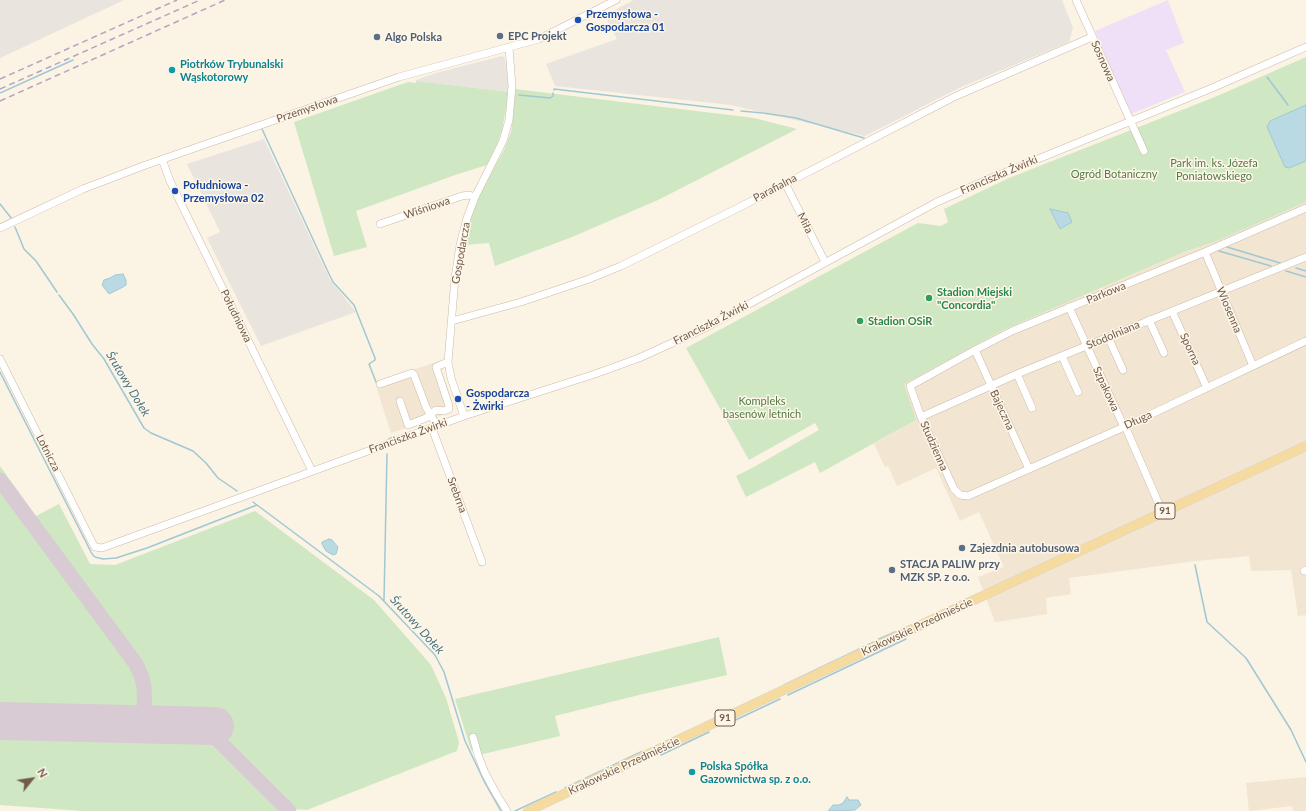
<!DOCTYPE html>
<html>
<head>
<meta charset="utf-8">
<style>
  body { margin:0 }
  #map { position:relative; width:1306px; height:811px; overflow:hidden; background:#fbf3e3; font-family:Lato,sans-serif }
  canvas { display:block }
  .north { position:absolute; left:12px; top:759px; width:40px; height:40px; -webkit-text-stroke:3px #fef7e9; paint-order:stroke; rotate:60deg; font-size:11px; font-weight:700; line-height:16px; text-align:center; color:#715b4b }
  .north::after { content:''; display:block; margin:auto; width:14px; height:18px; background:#715b4b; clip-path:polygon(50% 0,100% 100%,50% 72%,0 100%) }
</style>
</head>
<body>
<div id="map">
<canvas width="1306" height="811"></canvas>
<div class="north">N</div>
</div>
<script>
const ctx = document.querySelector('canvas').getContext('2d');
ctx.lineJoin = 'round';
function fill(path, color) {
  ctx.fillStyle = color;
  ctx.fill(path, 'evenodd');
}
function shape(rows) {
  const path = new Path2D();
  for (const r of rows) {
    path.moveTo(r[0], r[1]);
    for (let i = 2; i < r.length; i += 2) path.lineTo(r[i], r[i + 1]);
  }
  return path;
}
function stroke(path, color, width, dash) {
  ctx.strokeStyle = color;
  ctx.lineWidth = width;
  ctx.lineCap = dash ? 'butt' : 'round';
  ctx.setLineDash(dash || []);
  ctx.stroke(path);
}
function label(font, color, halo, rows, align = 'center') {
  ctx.font = font + ' Lato,sans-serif';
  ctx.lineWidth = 3;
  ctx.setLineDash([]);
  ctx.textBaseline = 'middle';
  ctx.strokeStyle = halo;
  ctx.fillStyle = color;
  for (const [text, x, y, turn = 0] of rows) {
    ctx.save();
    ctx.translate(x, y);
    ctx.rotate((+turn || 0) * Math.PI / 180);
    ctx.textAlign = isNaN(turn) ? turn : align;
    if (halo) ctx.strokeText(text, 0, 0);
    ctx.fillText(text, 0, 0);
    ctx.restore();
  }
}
const residential = shape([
  [1306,202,1306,615,1298,616,1291,570,1251,571,1249,556,1196,561,1069,578,1071,594,1046,598,1047,614,995,622,978,577,1004,567,979,512,960,521,936,468,897,486,888,466,885,467,874,444,916,420,901,385,1003,330,1184,252,1217,241],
  [439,361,453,405,448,413,391,433,375,383],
  [1306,777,1306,811,1293,811,1292,806,1249,811,1246,783]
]);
const industrial = shape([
  [0,0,124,0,0,58],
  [634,0,1062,0,1073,28,1069,42,959,88,865,136,731,105,555,86,546,64,617,39,605,15],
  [502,56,505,58,506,66,508,67,509,92,416,81,416,80,436,73],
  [264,139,330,280,356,312,261,346,207,238,220,232,187,164]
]);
const education = shape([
  [1168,0,1184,43,1166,50,1185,92,1131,114,1095,31]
]);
const green = shape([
  [1306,57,1306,202,1217,241,1184,252,1003,330,904,384,916,420,820,473,815,462,746,497,736,476,754,467,819,430,815,423,749,460,686,348,918,223,941,226,948,222,944,209,1009,178,1215,97],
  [416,81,509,92,502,130,498,142,487,165,455,175,356,211,367,247,334,256,294,122,408,82,416,83],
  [515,89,754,118,797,129,658,200,572,237,495,266,489,243,465,245,473,210,479,195,504,150,511,132,514,106],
  [0,466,36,516,59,504,90,564,115,565,255,511,374,600,431,665,446,698,459,742,457,751,307,810,295,809,222,737,222,713,151,718,150,685,141,660,55,544,0,473],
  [0,485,131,661,139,678,142,689,142,707,141,713,139,715,134,717,0,712],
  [719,637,727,675,643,694,555,716,560,736,479,755,471,750,455,699],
  [0,731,209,738,282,811,83,811,0,805]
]);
const water = shape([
  [1306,105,1306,161,1289,168,1285,167,1267,127,1270,121,1306,105],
  [1050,209,1068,213,1072,222,1060,229,1050,209],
  [123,274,126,280,126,285,123,287,109,294,102,285,104,280,110,278,115,275,123,274],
  [329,539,332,540,338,547,336,554,333,555,326,551,322,544,322,542,329,539],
  [847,797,849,800,858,800,861,805,855,810,828,811,833,805,839,805,843,803,847,797]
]);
const stream = shape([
  [1267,77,1288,105],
  [554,90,554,89,733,110],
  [0,93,73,60],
  [519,95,550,98,553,96,553,93],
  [741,111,763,113,796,118,864,138],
  [262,129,329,274,333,282,354,305,375,358,375,360,369,364,376,382],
  [0,204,12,219],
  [15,227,24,249,36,261,57,292],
  [1227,247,1280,263],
  [1219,251,1271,266],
  [1296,268,1306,271],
  [1286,271,1306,277],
  [59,295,73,314,92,344,104,359,144,428,151,433,193,451,206,463,218,478,237,491],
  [0,372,92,554,95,557,103,559,116,558,147,548,257,505],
  [389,439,393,437],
  [253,502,379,596,435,655,444,672,465,741,485,783,501,811],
  [1195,565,1207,622,1246,658,1291,730,1306,762],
  [384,600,387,454],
  [879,639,895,632],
  [784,685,874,642],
  [788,695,906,639],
  [727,724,780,699],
  [661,755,709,732],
  [565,788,643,751],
  [515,811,556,792]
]);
const taxiway = shape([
  [0,480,136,664,142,678,144,687,145,718,142,723],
  [203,725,289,811]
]);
const runway = shape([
  [0,721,215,726]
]);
const minor = shape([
  [1076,0,1144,151],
  [162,159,170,181,312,471],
  [785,183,825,262],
  [1306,208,1205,252,1012,331,975,350,910,386,921,417,954,489,960,495,968,496,1124,427,1306,341],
  [380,224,462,196,469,195,475,197],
  [0,228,83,189,143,166,399,77,539,39,616,0],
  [1205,252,1253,366],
  [1069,307,1124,427],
  [1172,311,1207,388],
  [1149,320,1164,353],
  [452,321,521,302,589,279,621,266,740,207,956,96,1092,37],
  [1108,337,1123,370],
  [975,350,1029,469],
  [1062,356,1078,392],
  [0,359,93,544,95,547,102,548,464,416,595,374,639,358,705,328,937,202,989,179,1212,88,1306,47],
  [1017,374,1032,408],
  [380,384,412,373,414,375,426,407,437,426],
  [400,401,408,425,426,418,436,410,444,411,449,409,449,406,436,367,448,362],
  [464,416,451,378,448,362,455,278,460,245,467,218,475,197,503,141,509,120,512,86,509,48],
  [921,417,1017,374,1306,257],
  [1125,426,1158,502,1163,512],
  [432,428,482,562],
  [1304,571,1306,570],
  [473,737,478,755,485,773,497,795,507,811]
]);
const major = shape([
  [528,811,961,606,1306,446]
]);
const rail = shape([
  [0,79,177,0],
  [0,89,200,0],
  [0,101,225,0]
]);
const markers = [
  [578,20,4,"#1a4fb4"],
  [500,36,4,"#5c6f8a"],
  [377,37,4,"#5c6f8a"],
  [172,70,4,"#0f9aa8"],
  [175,191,4,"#1a4fb4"],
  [929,298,4,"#2e9e5b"],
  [860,321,4,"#2e9e5b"],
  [458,399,4,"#1a4fb4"],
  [962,548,4,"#5c6f8a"],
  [892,570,4,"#5c6f8a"],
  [692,772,4,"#0f9aa8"]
];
const shields = [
  [1165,511,20],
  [725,718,20]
];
const shieldNames = [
  ["91",1165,511],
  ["91",725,718]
];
const transitNames = [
  ["Przemysłowa -",586,14],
  ["Gospodarcza 01",586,27],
  ["Południowa -",183,185],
  ["Przemysłowa 02",183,198],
  ["Gospodarcza",466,393],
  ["- Żwirki",466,406]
];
const serviceNames = [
  ["EPC Projekt",508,36],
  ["Algo Polska",385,37],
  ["Zajezdnia autobusowa",970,548],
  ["STACJA PALIW przy",900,564],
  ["MZK SP. z o.o.",900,577]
];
const streetNames = [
  ["Sosnowa",1103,61,66],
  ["Przemysłowa",307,109,-19],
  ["Franciszka Żwirki",999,175,-23],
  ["Parafialna",775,188,-28],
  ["Wiśniowa",427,208,-19],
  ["Miła",805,223,63],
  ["Gospodarcza",461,253,-80],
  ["Parkowa",1106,293,-22],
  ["Wiosenna",1229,310,67],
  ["Południowa",236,316,64],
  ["Franciszka Żwirki",711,323,-27],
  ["Stodolniana",1113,335,-23],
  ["Sporna",1190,349,65],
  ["Szpakowa",1106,389,65],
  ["Bajeczna",1002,410,65],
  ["Długa",1138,420,-25],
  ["Franciszka Żwirki",408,436,-20],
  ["Studzienna",934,446,66],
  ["Lotnicza",48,453,63],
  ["Srebrna",457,495,70],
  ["Krakowskie Przedmieście",917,627,-25],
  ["Krakowskie Przedmieście",624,766,-25]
];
const cultureNames = [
  ["Piotrków Trybunalski",180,64],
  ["Wąskotorowy",180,77],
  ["Polska Spółka",700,766],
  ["Gazownictwa sp. z o.o.",700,779]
];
const parkNames = [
  ["Park im. ks. Józefa",1214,163],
  ["Poniatowskiego",1214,176],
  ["Ogród Botaniczny",1114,174],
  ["Kompleks",762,401],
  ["basenów letnich",762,414]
];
const leisureNames = [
  ["Stadion Miejski",937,292],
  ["\"Concordia\"",937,305],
  ["Stadion OSiR",868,321]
];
const waterNames = [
  ["Śrutowy Dołek",128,384,59],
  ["Śrutowy Dołek",417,625,48]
];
fill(residential, '#f2e5d2');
fill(industrial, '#eae4de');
fill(education, '#f0e0f7');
fill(green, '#cfe7c3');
fill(water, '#b9dae3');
stroke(water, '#a0c8d4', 1);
stroke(stream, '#a0c8d4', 1.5);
stroke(taxiway, '#d8cbd3', 15);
stroke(runway, '#d8cbd3', 38);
stroke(minor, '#cbbbaa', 8);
stroke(major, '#dad4d0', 10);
stroke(minor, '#fff', 7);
stroke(major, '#f5db9f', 9);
stroke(rail, '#b6a3c3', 1.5, [6, 4]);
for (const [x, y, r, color] of markers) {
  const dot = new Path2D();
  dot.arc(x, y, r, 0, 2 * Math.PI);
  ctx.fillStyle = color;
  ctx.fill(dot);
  stroke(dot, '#fef7e9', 1.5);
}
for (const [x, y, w] of shields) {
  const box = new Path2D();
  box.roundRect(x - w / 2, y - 8, w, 16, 3);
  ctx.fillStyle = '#fef7e9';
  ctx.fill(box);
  stroke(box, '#715b4b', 1);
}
label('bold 10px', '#715b4b', null, shieldNames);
label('bold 11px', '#164399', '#fef7e9', transitNames, 'left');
label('bold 11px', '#4e5e75', '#fef7e9', serviceNames, 'left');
label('11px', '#715b4b', '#fef7e9', streetNames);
label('bold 11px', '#0d838f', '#fef7e9', cultureNames, 'left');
label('11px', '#537b46', '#fef7e9', parkNames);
label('bold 11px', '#27864d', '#fef7e9', leisureNames, 'left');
label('italic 12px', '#477583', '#fef7e9', waterNames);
</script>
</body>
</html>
